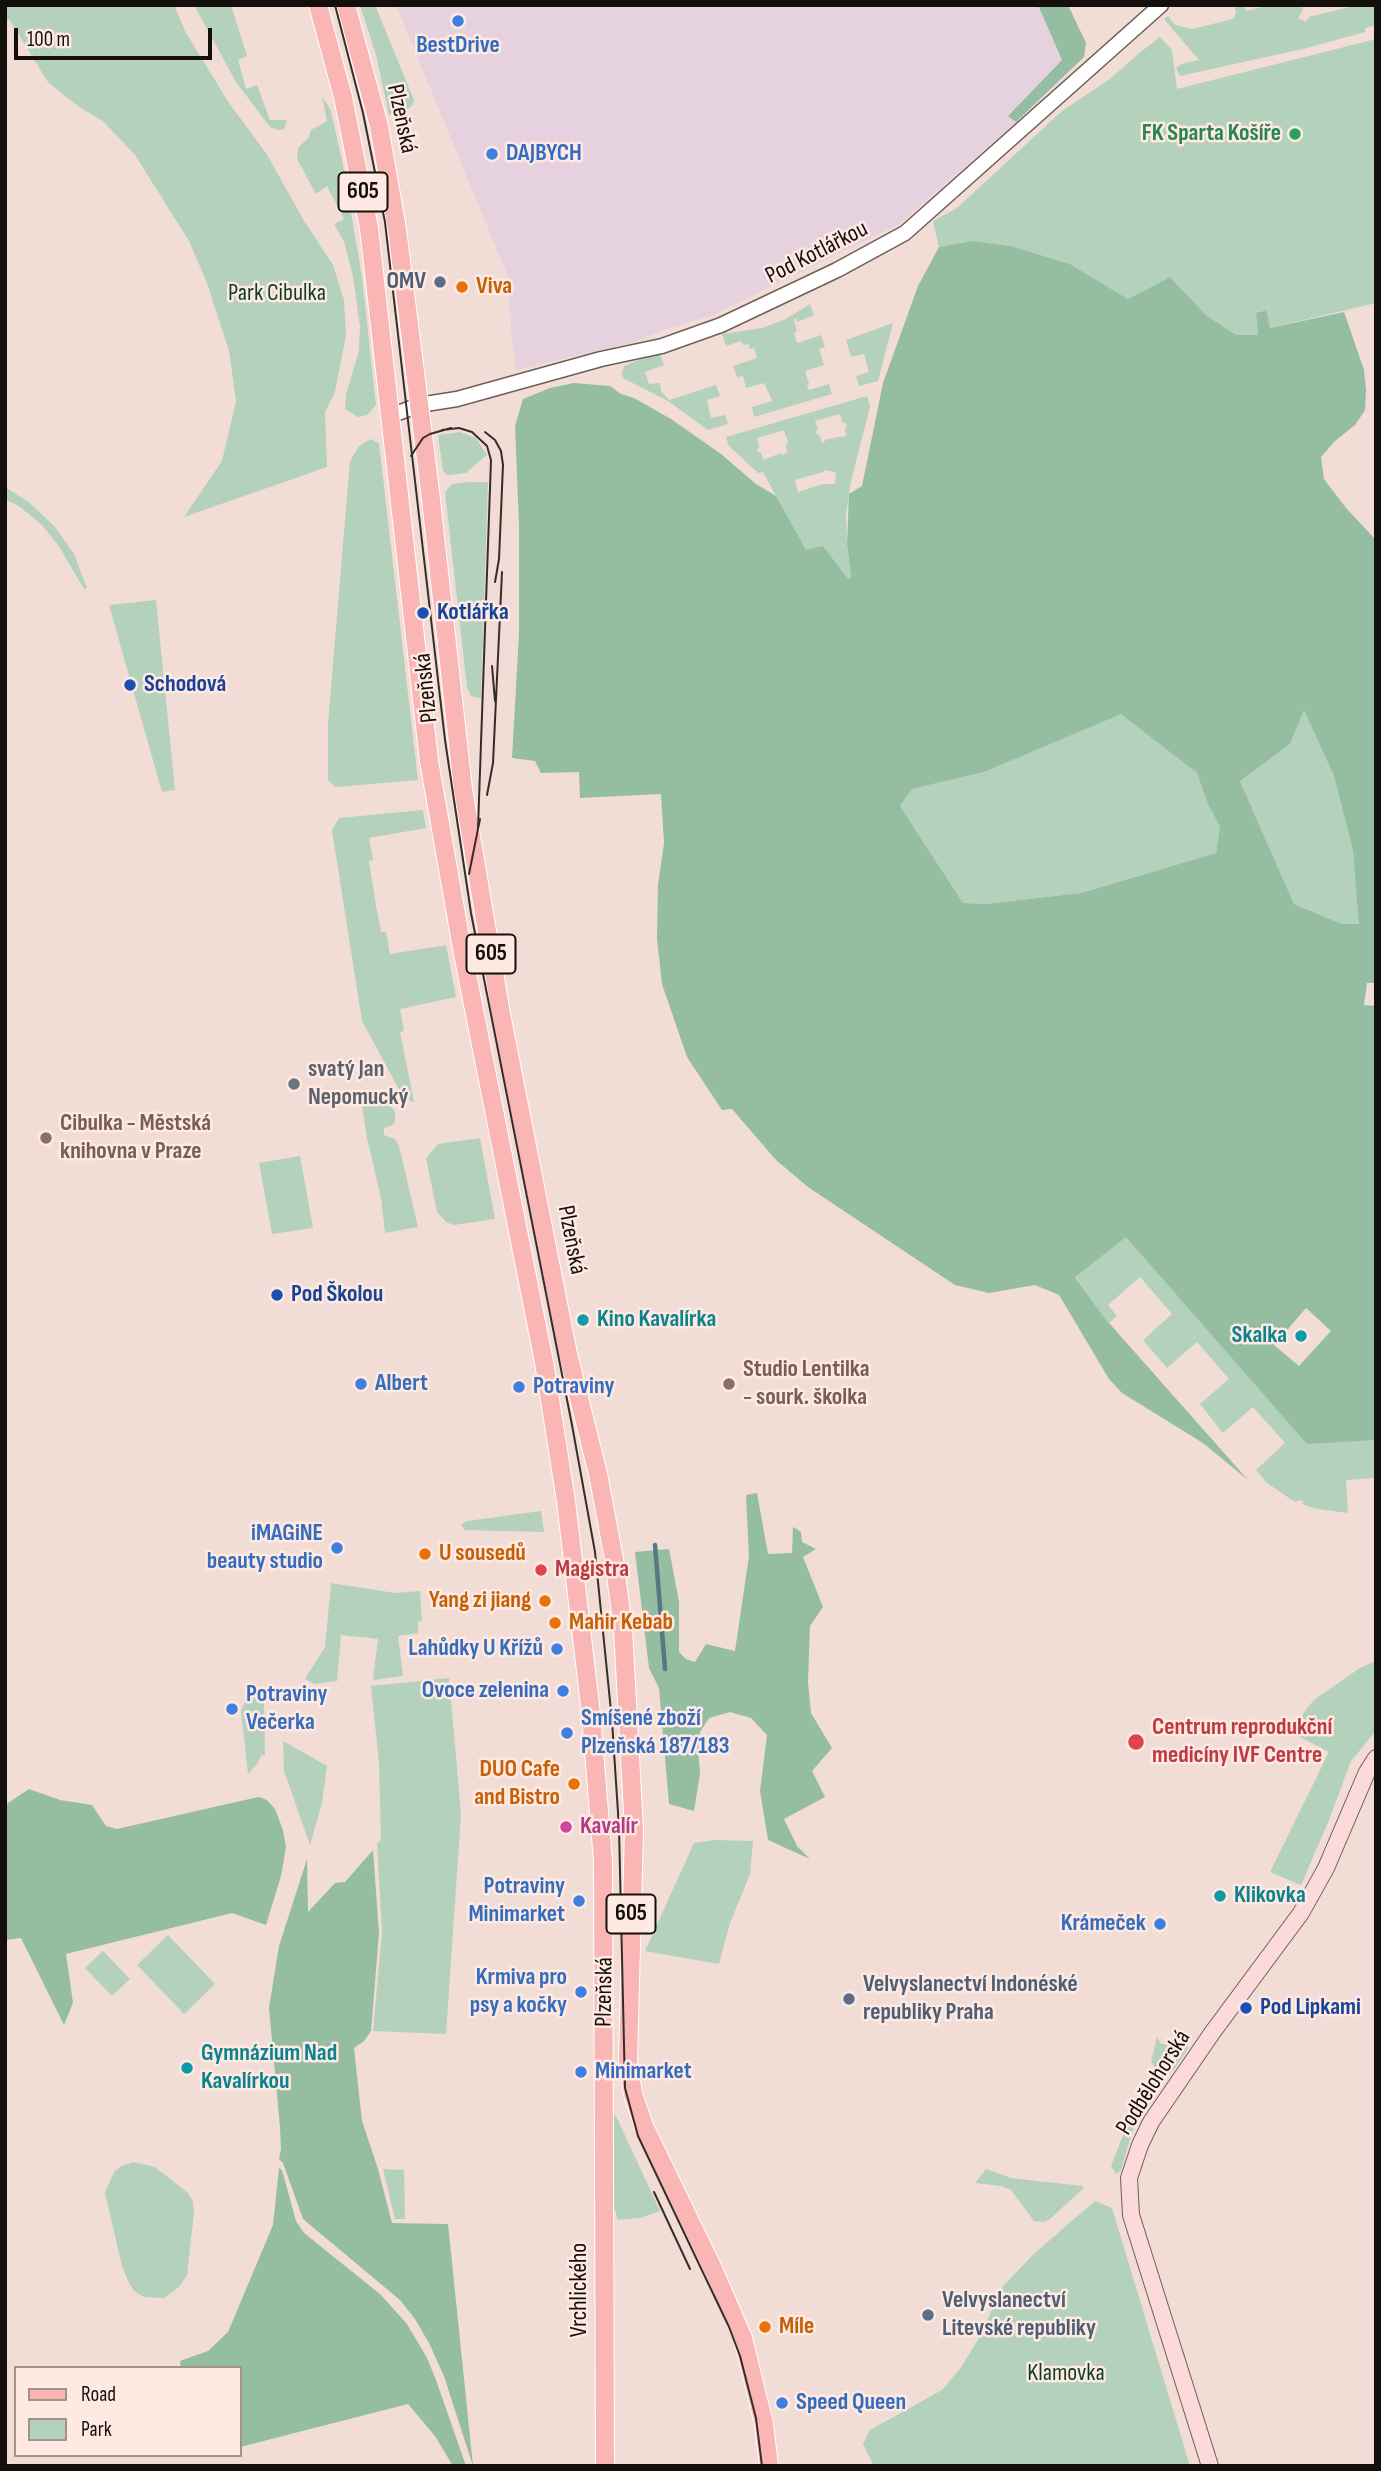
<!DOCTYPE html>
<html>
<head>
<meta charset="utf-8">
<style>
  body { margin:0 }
  #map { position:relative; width:1381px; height:2471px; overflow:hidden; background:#f1ddd5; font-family:"Sofia Sans Condensed",sans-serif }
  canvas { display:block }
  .frame { position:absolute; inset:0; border:7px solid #150f0c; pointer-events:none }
  .legend { position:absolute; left:14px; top:2366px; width:228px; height:91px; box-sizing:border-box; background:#feeae2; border:2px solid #a1928c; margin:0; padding:9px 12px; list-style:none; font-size:21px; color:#150f0c }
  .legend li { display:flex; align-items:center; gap:14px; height:35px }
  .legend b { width:35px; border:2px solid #a1928c }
  .scale { position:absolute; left:14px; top:28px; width:198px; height:32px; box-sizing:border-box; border:4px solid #150f0c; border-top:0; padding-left:9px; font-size:21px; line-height:24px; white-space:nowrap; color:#150f0c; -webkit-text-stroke:5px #feeae2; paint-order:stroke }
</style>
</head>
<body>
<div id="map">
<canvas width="1381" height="2471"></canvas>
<div class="frame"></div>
<ul class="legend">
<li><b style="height:9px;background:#fab5b5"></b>Road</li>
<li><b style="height:19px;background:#b4d1bc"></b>Park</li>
</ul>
<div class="scale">100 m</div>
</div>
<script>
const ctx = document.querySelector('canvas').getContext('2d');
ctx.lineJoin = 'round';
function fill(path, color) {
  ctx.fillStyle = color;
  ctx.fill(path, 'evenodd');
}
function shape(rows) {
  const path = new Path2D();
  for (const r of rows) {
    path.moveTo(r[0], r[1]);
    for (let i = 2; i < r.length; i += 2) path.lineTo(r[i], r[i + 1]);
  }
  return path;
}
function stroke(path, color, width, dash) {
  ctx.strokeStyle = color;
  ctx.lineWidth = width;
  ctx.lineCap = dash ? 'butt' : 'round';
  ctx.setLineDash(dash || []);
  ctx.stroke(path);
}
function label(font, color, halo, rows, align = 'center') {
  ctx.font = font + ' "Sofia Sans Condensed",sans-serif';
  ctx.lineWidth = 5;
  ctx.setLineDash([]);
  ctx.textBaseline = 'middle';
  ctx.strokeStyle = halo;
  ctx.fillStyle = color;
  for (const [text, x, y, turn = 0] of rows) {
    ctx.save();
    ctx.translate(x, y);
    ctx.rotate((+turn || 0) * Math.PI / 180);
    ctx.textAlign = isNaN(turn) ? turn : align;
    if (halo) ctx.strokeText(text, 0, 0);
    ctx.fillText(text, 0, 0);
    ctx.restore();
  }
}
const industrial = shape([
  [396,5,1038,5,1062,60,1008,115,1016,122,899,224,713,315,666,329,637,341,516,370,511,329,509,279]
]);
const green = shape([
  [5,5,174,5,186,33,229,103,266,153,303,219,333,265,344,300,346,335,335,392,325,412,327,467,184,517,222,461,236,401,229,351,207,283,189,241,135,155,103,121,79,107,48,82,9,19,5,23],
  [194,5,231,5,247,56,238,60,246,89,257,85,270,120,287,120,284,129,278,130,270,127,236,82],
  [360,5,375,5,414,100,412,106,406,110,389,115,376,55],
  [1234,5,1244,5,1246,11,1270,5,1302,5,1303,10,1298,18,1306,22,1311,15,1313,16,1357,5,1372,5,1376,11,1376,25,1365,28,1365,32,1307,48,1180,76,1176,68,1181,64,1199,60,1164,19,1168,16,1175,25,1192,29,1233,19,1236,13],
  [1160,37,1172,50,1177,89,1376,39,1376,303,1270,328,1265,310,1256,313,1258,335,1236,335,1206,315,1170,277,1128,299,1070,264,1011,246,972,241,939,247,933,221,957,208,1062,111,1110,79,1138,54],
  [322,96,331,111,343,165,362,277,376,405,367,415,358,417,345,409,346,394,359,351,360,327,353,276,344,242,334,224,344,219,327,186,316,194,297,159,298,148,309,137,311,130,327,121],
  [810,304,814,315,797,322,796,318,794,319,797,332,794,333,797,343,821,335,825,347,819,349,824,365,805,371,809,384,807,385,809,390,829,384,832,394,754,417,752,407,772,401,770,396,764,383,746,388,743,376,737,377,733,366,757,358,754,348,750,349,748,344,743,345,741,341,726,346,722,334,762,328,784,320],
  [893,323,878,381,859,386,856,376,869,372,864,354,851,357,846,340],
  [659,352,664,365,645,372,649,384,660,383,661,391,669,400,716,385,720,396,707,400,711,418,725,415,728,424,708,430,668,401,623,378,622,373,624,366],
  [867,396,870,407,851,481,846,515,847,544,851,577,847,579,823,546,806,551,763,472,758,473,729,446,726,437],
  [840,414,842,422,847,424,845,429,846,436,827,439,822,443,820,436,815,433,818,429,815,421],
  [781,431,784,431,788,442,786,446,787,453,782,455,781,453,763,460,761,453,757,451,759,446,757,438],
  [824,470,836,472,835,484,823,484,798,492,795,480,823,472],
  [460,432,476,438,487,455,466,473,448,475,443,471,438,435],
  [371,439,379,443,418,780,336,787,328,780,328,723,350,461,359,446],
  [470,482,488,482,481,698,478,698,471,696,467,688,445,492,452,484],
  [5,487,30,503,55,527,74,554,87,588,84,589,58,545,41,524,20,507,5,499],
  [156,600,175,790,162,792,109,605],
  [1304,709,1334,776,1353,851,1360,924,1342,924,1294,904,1240,781,1290,744],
  [1121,713,1197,773,1207,802,1220,827,1216,853,1081,893,985,904,963,903,900,806,912,789,984,772],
  [423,810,426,828,369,838,373,860,369,861,375,900,381,932,386,932,390,954,446,945,456,997,400,1009,404,1031,400,1032,414,1102,406,1099,400,1091,362,1021,332,830,339,818],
  [373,1090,384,1096,395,1112,395,1122,391,1126,384,1128,384,1135,395,1139,399,1146,418,1227,385,1233,381,1198,367,1138,362,1104,364,1097,368,1091],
  [480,1138,495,1219,454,1225,446,1222,437,1212,426,1158,438,1144],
  [300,1156,313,1228,272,1234,259,1163],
  [1126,1236,1307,1443,1376,1440,1376,1478,1346,1480,1348,1513,1317,1509,1302,1504,1303,1501,1298,1500,1297,1502,1292,1500,1267,1483,1256,1470,1285,1443,1253,1407,1223,1433,1200,1404,1229,1379,1197,1342,1167,1368,1143,1340,1172,1314,1140,1277,1108,1305,1117,1316,1108,1324,1075,1276],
  [541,1511,544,1532,465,1530,461,1525,467,1521],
  [331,1583,395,1593,420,1591,422,1621,418,1622,418,1633,398,1636,403,1676,373,1680,378,1639,341,1635,337,1681,315,1684,305,1679,325,1647],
  [1376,1661,1376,1731,1351,1761,1329,1820,1301,1885,1270,1872,1329,1752,1292,1733,1307,1708,1315,1699,1360,1668],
  [449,1678,461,1814,446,2034,373,2031,382,1932,377,1843,381,1840,379,1763,371,1686],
  [258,1696,264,1702,265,1755,261,1755,258,1763,248,1774,241,1711,245,1702],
  [283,1741,327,1766,322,1803,310,1845,284,1771],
  [715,1840,753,1841,750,1874,730,1923,719,1964,645,1951,694,1843],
  [168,1935,215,1984,184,2014,137,1965],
  [103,1951,130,1979,112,1996,85,1968],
  [1157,2037,1161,2044,1189,2047,1173,2071,1166,2076,1157,2070,1151,2062],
  [1143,2098,1147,2103,1133,2129,1121,2170,1116,2174,1111,2166,1135,2105,1138,2099],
  [610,2114,616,2116,660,2211,640,2218,617,2220,616,2212,610,2203],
  [133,2162,155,2167,188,2193,193,2201,194,2213,187,2275,179,2287,164,2298,144,2297,134,2291,129,2283,122,2266,105,2193,114,2172,121,2166],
  [383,2169,404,2170,405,2219,395,2219],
  [986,2169,1011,2178,1083,2186,1084,2188,1051,2218,1045,2222,1034,2221,1011,2190,1001,2186,975,2183],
  [1095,2201,1112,2208,1190,2466,874,2466,863,2444,870,2430,942,2390,962,2366,980,2336,1002,2287,1036,2252]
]);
const forest = shape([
  [1038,5,1068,5,1086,43,1084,57,1016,122,1008,116,1062,60],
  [972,241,1011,246,1070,264,1128,299,1170,277,1206,315,1236,335,1258,335,1256,313,1266,310,1270,328,1344,312,1364,370,1366,390,1365,410,1355,425,1335,441,1321,457,1324,479,1346,508,1376,540,1376,983,1367,983,1364,1005,1376,1006,1376,1440,1307,1444,1126,1237,1075,1277,1108,1323,1109,1323,1248,1480,1203,1443,1122,1393,1109,1379,1059,1295,1035,1285,989,1293,955,1285,808,1187,776,1160,732,1109,722,1110,687,1057,662,984,657,939,658,885,664,843,661,794,580,798,579,772,541,773,535,761,512,758,519,634,519,525,515,426,523,399,550,388,574,383,610,386,621,394,634,398,671,419,721,454,756,484,776,496,806,550,823,546,848,579,851,577,847,544,849,494,862,486,883,383,918,286,939,247],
  [1304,710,1334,776,1353,851,1359,924,1342,924,1294,904,1240,781,1290,744],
  [1121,714,1197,773,1207,802,1220,827,1216,853,1081,893,985,904,963,903,900,806,912,789,984,772],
  [1306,1308,1331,1331,1299,1366,1274,1345],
  [757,1493,768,1554,792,1553,793,1527,801,1532,802,1542,816,1549,803,1557,823,1607,810,1626,808,1682,811,1713,832,1748,812,1771,825,1797,784,1819,797,1846,810,1859,768,1840,760,1791,767,1735,751,1718,730,1712,709,1718,700,1732,698,1750,700,1774,694,1811,669,1804,659,1688,649,1668,635,1552,669,1549,679,1602,679,1652,686,1659,695,1662,706,1644,735,1651,749,1556,746,1495],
  [29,1789,60,1800,92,1805,106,1826,117,1829,245,1800,259,1797,267,1800,275,1809,283,1830,286,1847,281,1876,266,1925,232,1913,66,1954,73,2003,64,2025,21,1938,5,1940,5,1805],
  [373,1850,379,1933,371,2031,364,2041,354,2048,362,2121,378,2169,392,2223,448,2224,473,2466,444,2376,429,2343,415,2319,400,2300,303,2219,283,2163,279,2159,281,2149,280,2127,269,2008,279,1946,307,1859,308,1912,335,1883,345,1882],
  [279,2168,282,2170,296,2221,304,2233,380,2294,407,2324,427,2358,436,2380,466,2466,453,2466,435,2436,408,2404,240,2447,240,2368,181,2368,180,2361,208,2351,228,2332,273,2225]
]);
const stream = shape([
  [655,1545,665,1669]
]);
const tertiary = shape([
  [390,416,419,405,457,399,601,359,662,346,721,325,837,270,905,233,1161,5]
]);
const secondary = shape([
  [1210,2466,1131,2215,1129,2178,1140,2145,1151,2122,1212,2033,1301,1913,1326,1868,1367,1772,1376,1758]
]);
const primary = shape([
  [318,5,343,97,369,228,429,761,463,954,544,1362,566,1501,591,1714,603,1861,605,2466],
  [346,5,379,126,397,229,430,491,463,789,501,1014,568,1354,598,1474,614,1559,623,1629,634,1830,628,2060,633,2094,644,2126,714,2271,743,2338,764,2424,769,2466]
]);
const tram = shape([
  [335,5,363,113,385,222,445,740,471,913,572,1425,595,1552,612,1721,619,1828,625,2088,638,2136,729,2327,740,2356,756,2418,762,2466],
  [442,430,459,428,472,432,487,446,491,460,478,828],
  [485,432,495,440,501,451,503,465,499,559,495,582],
  [411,456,423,438,430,434,451,428],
  [492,666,495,701],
  [487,795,493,763,502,572],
  [469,874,480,819],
  [654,2192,690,2269]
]);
const markers = [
  [458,21,7,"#3f7fe0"],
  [1295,134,7,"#2e9e5b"],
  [492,154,7,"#3f7fe0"],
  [440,282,7,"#5c6f8a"],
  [462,287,7,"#e8710a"],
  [423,613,7,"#1a4fb4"],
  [130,685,7,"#1a4fb4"],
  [294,1084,7,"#6b7280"],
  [46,1138,7,"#8d6e63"],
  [277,1295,7,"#1a4fb4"],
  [583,1320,7,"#0f9aa8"],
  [1301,1336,7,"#0f9aa8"],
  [361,1384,7,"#3f7fe0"],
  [729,1384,7,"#8d6e63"],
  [519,1387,7,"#3f7fe0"],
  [337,1548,7,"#3f7fe0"],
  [425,1554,7,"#e8710a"],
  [541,1570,7,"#e0444e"],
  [545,1601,7,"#e8710a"],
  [555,1623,7,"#e8710a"],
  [557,1649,7,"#3f7fe0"],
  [563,1691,7,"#3f7fe0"],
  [232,1709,7,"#3f7fe0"],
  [567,1733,7,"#3f7fe0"],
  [1136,1742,9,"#e0444e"],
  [574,1784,7,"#e8710a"],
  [566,1827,7,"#d1479c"],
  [1220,1896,7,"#0f9aa8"],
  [579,1901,7,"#3f7fe0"],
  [1160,1924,7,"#3f7fe0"],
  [581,1992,7,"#3f7fe0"],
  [849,1999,7,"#5c6f8a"],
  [1246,2008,7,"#1a4fb4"],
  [187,2068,7,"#0f9aa8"],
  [581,2072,7,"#3f7fe0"],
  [928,2315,7,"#5c6f8a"],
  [765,2327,7,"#e8710a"],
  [782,2403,7,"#3f7fe0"]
];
const shields = [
  [363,192,49],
  [491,954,49],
  [631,1914,49]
];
const shieldNames = [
  ["605",363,192],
  ["605",491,954],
  ["605",631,1914]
];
const shopNames = [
  ["BestDrive",458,46,"center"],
  ["DAJBYCH",506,154],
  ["Albert",375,1384],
  ["Potraviny",533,1387],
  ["iMAGiNE",323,1534,"right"],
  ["beauty studio",323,1562,"right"],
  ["Lahůdky U Křížů",543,1649,"right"],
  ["Ovoce zelenina",549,1691,"right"],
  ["Potraviny",246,1695],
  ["Večerka",246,1723],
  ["Smíšené zboží",581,1719],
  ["Plzeňská 187/183",581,1747],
  ["Potraviny",565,1887,"right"],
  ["Minimarket",565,1915,"right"],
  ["Krámeček",1146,1924,"right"],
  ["Krmiva pro",567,1978,"right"],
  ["psy a kočky",567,2006,"right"],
  ["Minimarket",595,2072],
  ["Speed Queen",796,2403]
];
const streetNames = [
  ["Plzeňská",401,119,78],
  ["Pod Kotlářkou",817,253,-27],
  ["Plzeňská",427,688,-96],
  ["Plzeňská",571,1240,79],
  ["Plzeňská",605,1992,-89],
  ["Podbělohorská",1154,2083,-58],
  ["Vrchlického",580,2290,-90]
];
const leisureNames = [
  ["FK Sparta Košíře",1281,134]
];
const serviceNames = [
  ["OMV",426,282,"right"],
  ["Velvyslanectví Indonéské",863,1985],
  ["republiky Praha",863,2013],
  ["Velvyslanectví",942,2301],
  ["Litevské republiky",942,2329]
];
const foodNames = [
  ["Viva",476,287],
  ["U sousedů",439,1554],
  ["Yang zi jiang",531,1601,"right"],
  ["Mahir Kebab",569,1623],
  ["DUO Cafe",560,1770,"right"],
  ["and Bistro",560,1798,"right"],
  ["Míle",779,2327]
];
const parkNames = [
  ["Park Cibulka",277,294],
  ["Klamovka",1066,2374]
];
const transitNames = [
  ["Kotlářka",437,613],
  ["Schodová",144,685],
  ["Pod Školou",291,1295],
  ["Pod Lipkami",1260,2008]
];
const worshipNames = [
  ["svatý Jan",308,1070],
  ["Nepomucký",308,1098]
];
const educationNames = [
  ["Cibulka - Městská",60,1124],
  ["knihovna v Praze",60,1152],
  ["Studio Lentilka",743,1370],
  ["- sourk. školka",743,1398]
];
const cultureNames = [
  ["Kino Kavalírka",597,1320],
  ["Skalka",1287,1336,"right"],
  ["Klikovka",1234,1896],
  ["Gymnázium Nad",201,2054],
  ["Kavalírkou",201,2082]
];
const healthNames = [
  ["Magistra",555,1570],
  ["Centrum reprodukční",1152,1728],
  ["medicíny IVF Centre",1152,1756]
];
const hotelNames = [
  ["Kavalír",580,1827]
];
fill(industrial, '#e6d1df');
fill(green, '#b4d1bc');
fill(forest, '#94bda1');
stroke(stream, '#567784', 4.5);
stroke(tertiary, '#6e5e57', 17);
stroke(secondary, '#6e5e57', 18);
stroke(primary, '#fff', 20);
stroke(tertiary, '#fff', 14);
stroke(secondary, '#fcdada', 16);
stroke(primary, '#fab5b5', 18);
stroke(tram, '#362d2a', 2);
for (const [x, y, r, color] of markers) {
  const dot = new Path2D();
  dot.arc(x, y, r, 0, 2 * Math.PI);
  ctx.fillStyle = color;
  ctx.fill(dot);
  stroke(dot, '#feeae2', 2.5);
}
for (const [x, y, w] of shields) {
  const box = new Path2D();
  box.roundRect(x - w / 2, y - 19.5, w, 39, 5);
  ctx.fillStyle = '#feeae2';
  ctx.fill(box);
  stroke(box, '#150f0c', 2);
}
label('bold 23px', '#150f0c', null, shieldNames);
label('bold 24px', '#366cbe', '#feeae2', shopNames, 'left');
label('24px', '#150f0c', '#feeae2', streetNames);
label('bold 24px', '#27864d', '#feeae2', leisureNames, 'right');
label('bold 24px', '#4e5e75', '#feeae2', serviceNames, 'left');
label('bold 24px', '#c56008', '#feeae2', foodNames, 'left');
label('24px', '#0b3f23', '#feeae2', parkNames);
label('bold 24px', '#164399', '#feeae2', transitNames, 'left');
label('bold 24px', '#5b616d', '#feeae2', worshipNames, 'left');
label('bold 24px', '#785e54', '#feeae2', educationNames, 'left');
label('bold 24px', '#0d838f', '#feeae2', cultureNames, 'left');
label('bold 24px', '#be3a42', '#feeae2', healthNames, 'left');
label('bold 24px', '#b23c85', '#feeae2', hotelNames, 'left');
</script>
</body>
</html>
